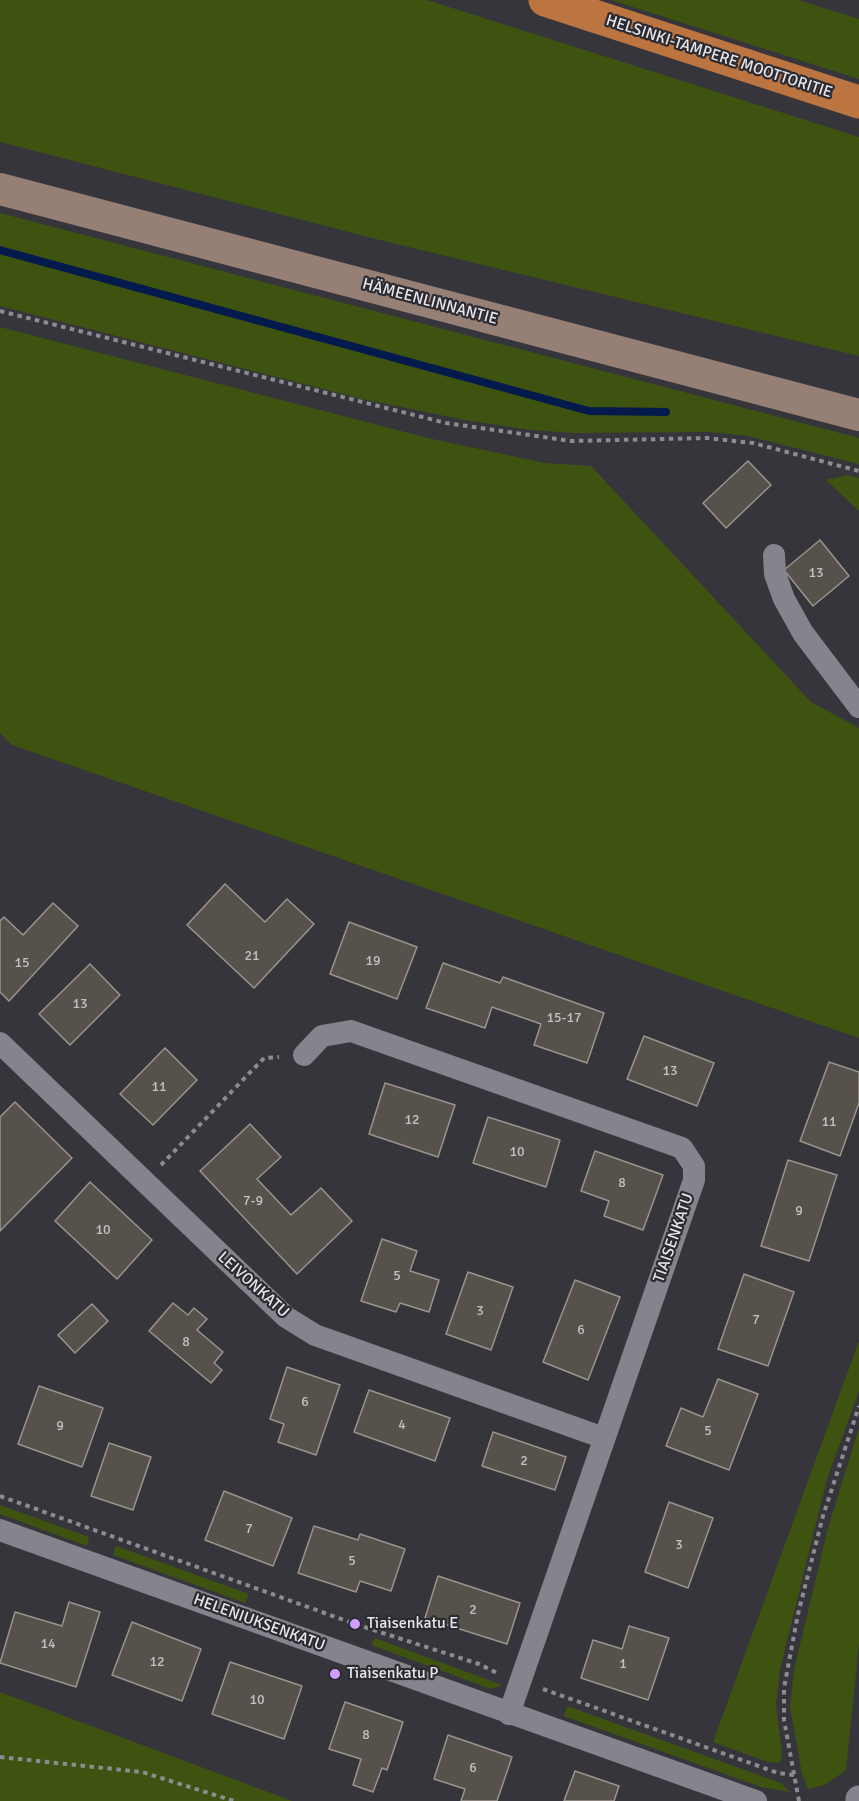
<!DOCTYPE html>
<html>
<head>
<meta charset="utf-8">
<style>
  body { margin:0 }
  canvas { display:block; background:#36353c }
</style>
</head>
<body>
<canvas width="859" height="1801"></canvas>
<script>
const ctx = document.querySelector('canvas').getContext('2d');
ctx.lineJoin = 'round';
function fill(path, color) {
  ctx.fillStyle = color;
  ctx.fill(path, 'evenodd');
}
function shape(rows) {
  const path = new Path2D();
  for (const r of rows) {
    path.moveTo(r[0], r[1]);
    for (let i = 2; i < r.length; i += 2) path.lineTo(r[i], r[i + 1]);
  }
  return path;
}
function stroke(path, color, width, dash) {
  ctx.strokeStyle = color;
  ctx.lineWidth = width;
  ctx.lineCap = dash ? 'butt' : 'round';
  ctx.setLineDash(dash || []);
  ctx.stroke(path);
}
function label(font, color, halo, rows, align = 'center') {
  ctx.font = font + ' Signika,sans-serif';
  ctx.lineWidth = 4.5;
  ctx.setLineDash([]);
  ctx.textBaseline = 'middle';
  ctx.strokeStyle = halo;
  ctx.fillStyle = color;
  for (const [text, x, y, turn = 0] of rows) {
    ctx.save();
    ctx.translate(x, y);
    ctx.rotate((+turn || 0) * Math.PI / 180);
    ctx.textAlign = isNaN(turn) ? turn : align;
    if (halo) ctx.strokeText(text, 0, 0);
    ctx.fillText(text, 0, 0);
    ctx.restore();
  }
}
const green = shape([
  [0,0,427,0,859,137,859,356,380,240,0,142],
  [611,0,798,0,859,19,859,79],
  [0,213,859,438,859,464,748,436,710,432,574,433,531,430,465,420,362,399,0,306],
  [0,327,428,438,545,463,591,466,811,702,859,728,859,1038,12,745,0,733],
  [847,475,859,478,859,511,826,480],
  [859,1341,859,1391,827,1479,780,1669,776,1705,782,1754,780,1763,768,1762,713,1742],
  [859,1428,859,1644,846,1770,825,1785,808,1789,802,1774,790,1707,794,1670,828,1528],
  [0,1505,89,1537,87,1546,0,1514],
  [116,1546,249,1594,245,1603,113,1555],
  [375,1638,502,1685,491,1689,371,1645],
  [0,1692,292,1801,0,1801],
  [567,1706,781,1783,790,1792,761,1787,564,1716]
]);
const stream = shape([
  [0,250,589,411,666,412]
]);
const building = shape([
  [748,461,771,485,726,528,703,503,748,461],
  [820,540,849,576,813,606,784,570,820,540],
  [225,884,265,922,287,899,314,924,254,988,187,925,225,884],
  [53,903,78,926,9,1001,0,992,0,921,4,917,23,935,53,903],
  [349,922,417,947,397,999,330,974,349,922],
  [443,963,500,983,503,977,604,1013,587,1063,534,1045,541,1024,492,1007,485,1028,426,1008,443,963],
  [90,964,120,995,70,1045,39,1014,90,964],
  [644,1036,714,1063,697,1106,627,1079,644,1036],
  [165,1048,197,1080,153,1125,120,1094,165,1048],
  [829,1062,859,1072,859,1103,840,1156,800,1141,829,1062],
  [385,1083,455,1105,438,1157,369,1134,385,1083],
  [15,1102,72,1158,0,1231,0,1117,15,1102],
  [488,1117,560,1140,546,1187,473,1163,488,1117],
  [250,1124,281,1157,257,1179,291,1215,321,1188,352,1221,297,1274,200,1171,250,1124],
  [595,1151,663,1175,643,1230,604,1216,609,1201,581,1191,595,1151],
  [788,1160,837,1175,809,1261,761,1246,788,1160],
  [90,1182,152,1240,117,1279,55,1221,90,1182],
  [382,1239,417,1251,410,1271,439,1280,429,1312,400,1303,396,1312,361,1301,382,1239],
  [468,1272,513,1287,491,1350,446,1334,468,1272],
  [744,1274,794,1292,768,1366,718,1349,744,1274],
  [575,1280,620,1297,588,1380,543,1362,575,1280],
  [173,1303,188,1315,194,1308,207,1319,197,1330,223,1352,214,1363,222,1370,211,1383,149,1331,173,1303],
  [92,1304,108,1321,75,1353,58,1335,92,1304],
  [287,1367,340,1385,316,1455,278,1442,284,1424,270,1419,287,1367],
  [718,1379,758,1394,729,1470,666,1446,681,1408,703,1417,718,1379],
  [39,1386,103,1408,82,1467,18,1444,39,1386],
  [369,1390,450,1418,435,1461,354,1432,369,1390],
  [493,1432,566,1457,555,1490,482,1466,493,1432],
  [109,1443,151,1457,133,1510,91,1496,109,1443],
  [224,1491,292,1518,273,1566,205,1540,224,1491],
  [669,1502,713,1518,688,1588,645,1572,669,1502],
  [314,1526,358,1540,360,1534,405,1549,391,1591,360,1581,356,1592,298,1573,314,1526],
  [438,1576,520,1603,507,1644,425,1618,438,1576],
  [69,1602,100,1612,76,1687,0,1663,15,1612,62,1626,69,1602],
  [132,1622,201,1649,182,1701,112,1675,132,1622],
  [629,1626,669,1638,648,1700,581,1678,593,1640,622,1649,629,1626],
  [230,1662,302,1686,284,1739,212,1714,230,1662],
  [345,1702,403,1722,387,1770,382,1768,373,1792,353,1785,361,1759,329,1749,345,1702],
  [448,1735,512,1757,497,1801,461,1801,465,1789,434,1779,448,1735],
  [575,1771,619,1786,614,1801,564,1801,575,1771]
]);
const path = shape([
  [0,311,446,423,571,441,707,438,753,443,859,471],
  [161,1165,264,1058,279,1057],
  [0,1496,355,1624,479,1664,499,1674],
  [543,1689,778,1773,794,1775],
  [0,1757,142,1772,234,1801],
  [799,1801,784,1720,784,1688,798,1614,823,1516,859,1406]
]);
const minor = shape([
  [774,555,775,574,784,599,803,633,859,707],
  [0,1043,286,1317,315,1335,604,1438],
  [304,1055,322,1036,351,1031,682,1148,694,1166,694,1180,509,1714],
  [0,1530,756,1801]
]);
const tertiary = shape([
  [859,1801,859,1799]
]);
const secondary = shape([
  [0,189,859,415]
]);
const motorway = shape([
  [545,0,859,102]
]);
const markers = [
  [355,1624,6,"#d19dfe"],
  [335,1674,6,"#d19dfe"]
];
const numberNames = [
  ["13",816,573],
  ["21",252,956],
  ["19",373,961],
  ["15",22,963],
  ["13",80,1004],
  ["15-17",564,1018],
  ["13",670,1071],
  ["11",159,1087],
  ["12",412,1120],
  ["11",829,1122],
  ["10",517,1152],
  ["8",622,1183],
  ["7-9",253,1201],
  ["9",799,1211],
  ["10",103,1230],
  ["5",397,1276],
  ["3",480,1311],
  ["7",756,1320],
  ["6",581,1330],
  ["8",186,1342],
  ["6",305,1402],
  ["4",402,1425],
  ["9",60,1426],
  ["5",708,1431],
  ["2",524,1461],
  ["7",249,1529],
  ["3",679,1545],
  ["5",352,1561],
  ["2",473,1610],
  ["14",48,1644],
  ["12",157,1662],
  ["1",623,1664],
  ["10",257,1700],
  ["8",366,1735],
  ["6",473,1768]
];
const streetNames = [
  ["HELSINKI-TAMPERE MOOTTORITIE",719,57,18],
  ["HÄMEENLINNANTIE",430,302,15],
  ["TIAISENKATU",674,1238,-71],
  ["LEIVONKATU",253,1285,42],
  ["HELENIUKSENKATU",259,1623,20]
];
const poiNames = [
  ["Tiaisenkatu E",367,1624],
  ["Tiaisenkatu P",347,1674]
];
fill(green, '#3d530f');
stroke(stream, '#04194c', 8);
fill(building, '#56514b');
stroke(building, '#9a948d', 1.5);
stroke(path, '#8c8b91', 4, [4.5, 4.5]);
stroke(minor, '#85848c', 22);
stroke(tertiary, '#85848c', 27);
stroke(secondary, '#967f75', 32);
stroke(motorway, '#bc7440', 33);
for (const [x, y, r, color] of markers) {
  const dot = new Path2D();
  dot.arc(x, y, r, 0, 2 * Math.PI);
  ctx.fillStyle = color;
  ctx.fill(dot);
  stroke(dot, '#2c2b31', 2);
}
label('14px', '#c3c1c3', null, numberNames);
label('16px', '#e7e6eb', '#2c2b31', streetNames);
label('16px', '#e7e6eb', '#2c2b31', poiNames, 'left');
</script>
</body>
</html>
